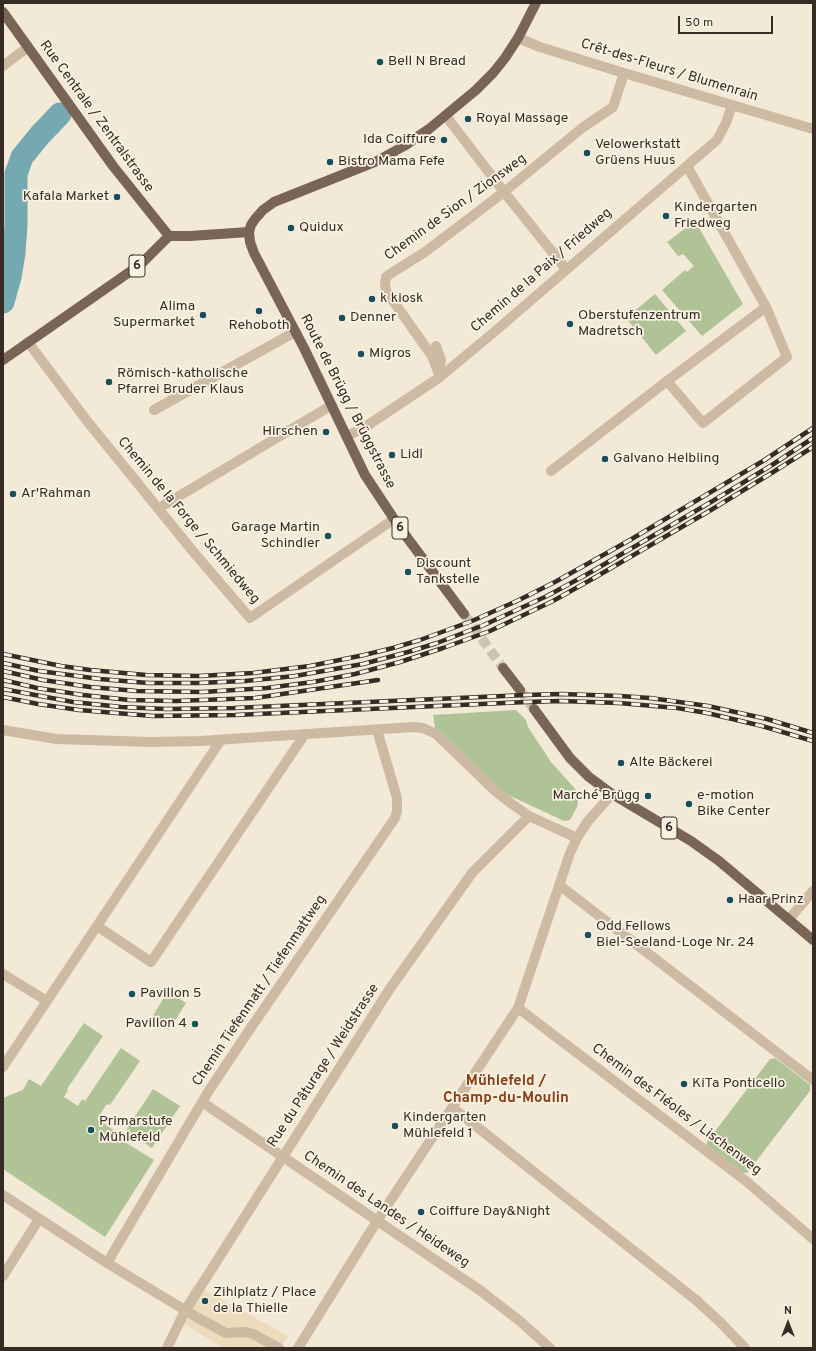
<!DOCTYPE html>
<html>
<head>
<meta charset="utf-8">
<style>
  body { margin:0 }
  #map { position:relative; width:816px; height:1351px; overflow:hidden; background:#f3e9d7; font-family:Overpass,sans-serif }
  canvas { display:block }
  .frame { position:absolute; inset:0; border:4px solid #362c25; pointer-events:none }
  .north { position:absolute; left:768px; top:1303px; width:40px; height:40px; -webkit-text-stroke:3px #fbf2e3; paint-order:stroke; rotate:0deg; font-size:11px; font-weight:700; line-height:16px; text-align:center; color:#362c25 }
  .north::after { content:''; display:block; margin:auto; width:14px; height:18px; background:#362c25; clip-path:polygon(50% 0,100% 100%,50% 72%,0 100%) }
  .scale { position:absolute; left:678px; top:16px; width:95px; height:18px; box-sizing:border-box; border:2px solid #362c25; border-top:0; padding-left:5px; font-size:12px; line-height:14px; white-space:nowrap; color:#362c25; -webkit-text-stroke:3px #fbf2e3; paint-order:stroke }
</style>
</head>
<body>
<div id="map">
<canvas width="816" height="1351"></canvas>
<div class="frame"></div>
<div class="north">N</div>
<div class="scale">50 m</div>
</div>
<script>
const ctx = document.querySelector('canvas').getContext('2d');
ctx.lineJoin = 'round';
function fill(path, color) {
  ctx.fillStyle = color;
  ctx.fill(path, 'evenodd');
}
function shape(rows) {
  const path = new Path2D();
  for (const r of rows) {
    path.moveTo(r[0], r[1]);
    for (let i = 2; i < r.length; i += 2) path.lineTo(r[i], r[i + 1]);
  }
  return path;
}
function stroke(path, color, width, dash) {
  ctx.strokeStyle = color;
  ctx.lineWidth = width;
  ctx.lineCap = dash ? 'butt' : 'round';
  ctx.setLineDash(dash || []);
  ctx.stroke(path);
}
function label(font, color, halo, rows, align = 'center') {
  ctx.font = font + ' Overpass,sans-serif';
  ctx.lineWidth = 3.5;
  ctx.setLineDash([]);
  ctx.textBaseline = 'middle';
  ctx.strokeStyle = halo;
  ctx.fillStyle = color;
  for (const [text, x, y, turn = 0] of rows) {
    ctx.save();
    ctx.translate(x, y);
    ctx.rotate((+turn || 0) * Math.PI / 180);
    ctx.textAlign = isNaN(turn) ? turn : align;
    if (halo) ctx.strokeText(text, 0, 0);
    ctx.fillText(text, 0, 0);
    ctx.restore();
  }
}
const green = shape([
  [695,221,743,304,702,336,662,290,685,270,687,272,694,266,683,254,678,256,667,242],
  [655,294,686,331,656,355,626,318],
  [516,710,526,720,528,727,551,762,577,791,578,800,577,807,570,820,564,821,521,801,508,795,496,786,435,728,433,715],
  [168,991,186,1003,169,1030,151,1019],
  [84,1023,103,1036,67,1089,68,1090,64,1097,78,1106,82,1099,85,1101,121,1048,140,1061,110,1105,107,1104,97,1119,117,1132,115,1136,154,1160,105,1237,3,1169,3,1098,23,1090,29,1079,41,1086],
  [775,1058,810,1085,810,1091,747,1173,741,1172,707,1145,707,1142,770,1059],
  [153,1089,180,1106,152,1148,126,1130]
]);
const plaza = shape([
  [194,1284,288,1336,281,1348,223,1348,175,1318]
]);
const river = shape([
  [3,302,10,277,14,253,16,225,16,174,22,157,40,135,60,114]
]);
const majorTunnel = shape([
  [464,614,503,668],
  [520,690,534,709]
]);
const minor = shape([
  [518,38,540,47,624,73,813,129],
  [3,66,28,47],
  [446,116,504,192,566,269],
  [28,342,87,421,196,555,250,618,394,519],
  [436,346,441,360,440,365],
  [440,377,432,356,386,291,385,284,386,277,390,274,425,252,504,192,582,128,613,107,624,73],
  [667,381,766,307],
  [154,410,295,332],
  [347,436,365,427,440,377,493,333,717,140,726,123,732,105],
  [551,471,667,381,703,423,787,357,766,307,687,166],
  [159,508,332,405],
  [3,730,56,739,151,742,200,741,414,727,423,728,436,734,494,790,512,804,529,816,577,838],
  [559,885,813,1080],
  [789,919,813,891],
  [97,926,151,962,305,734],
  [3,974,47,1001],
  [518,1008,746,1181,813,1239],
  [3,1067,221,740],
  [202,1102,481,1291,521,1322,550,1348],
  [453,1108,696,1300,720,1322,745,1348],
  [3,1195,107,1263,198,1318,226,1333,246,1332,253,1334,279,1348],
  [107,1263,208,1092,248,1032,395,818,397,811,397,798,377,730],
  [3,1276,39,1219],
  [167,1348,185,1311,389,990,472,873,529,816],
  [298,1348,377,1221,518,1008,570,853,577,838,588,821,612,794]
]);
const major = shape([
  [3,12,113,166,169,236],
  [169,236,190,236,249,232],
  [3,360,141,264,169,236],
  [464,614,400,528,365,475,304,348,254,253,250,242,249,232,251,225,255,219,263,210,274,202,377,161,404,146,429,129,476,90,493,73,505,58,518,38,536,3],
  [503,668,520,690],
  [534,709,570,758,589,777,612,794,691,841,719,861,813,940]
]);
const rail = shape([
  [3,654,61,666,90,670,146,675,199,676,253,673,310,666,364,655,393,648,420,640,472,621,519,600,555,582,630,540,763,461,813,428],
  [3,663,39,671,100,679,148,683,198,683,245,681,295,676,363,664,408,652,437,643,484,625,547,596,584,576,711,502,772,465,813,438],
  [3,671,43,680,90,687,137,691,203,692,267,688,313,682,355,674,400,662,443,648,490,631,553,601,594,578,711,510,770,474,813,447],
  [3,680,37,688,83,695,129,700,176,701,255,698,378,680],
  [3,689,73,702,121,707,166,709,234,708,526,695,561,694,620,696,650,698,708,706,767,719,813,733],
  [3,697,38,704,79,710,153,716,235,715,526,702,561,701,619,703,677,708,707,713,762,726,813,741]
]);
const markers = [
  [380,62,4,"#174f5b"],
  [468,119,4,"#174f5b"],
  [444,140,4,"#174f5b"],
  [587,153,4,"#174f5b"],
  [330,162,4,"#174f5b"],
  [117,197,4,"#174f5b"],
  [666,216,4,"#174f5b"],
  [291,228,4,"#174f5b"],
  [372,299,4,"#174f5b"],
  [259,311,4,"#174f5b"],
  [203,315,4,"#174f5b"],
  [342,318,4,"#174f5b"],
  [570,324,4,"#174f5b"],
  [361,354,4,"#174f5b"],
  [109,382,4,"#174f5b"],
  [326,432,4,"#174f5b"],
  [392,455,4,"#174f5b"],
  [605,459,4,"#174f5b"],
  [13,494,4,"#174f5b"],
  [328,536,4,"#174f5b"],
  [408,572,4,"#174f5b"],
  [621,763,4,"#174f5b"],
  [648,796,4,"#174f5b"],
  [689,804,4,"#174f5b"],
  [730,900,4,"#174f5b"],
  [588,935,4,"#174f5b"],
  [132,994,4,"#174f5b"],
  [195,1024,4,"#174f5b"],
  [684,1084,4,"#174f5b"],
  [395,1126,4,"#174f5b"],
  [91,1130,4,"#174f5b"],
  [421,1212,4,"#174f5b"],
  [205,1301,4,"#174f5b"]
];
const shields = [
  [137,266,16],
  [400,528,16],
  [669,828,16]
];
const shieldNames = [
  ["6",137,266],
  ["6",400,528],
  ["6",669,828]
];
const poiNames = [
  ["Bell N Bread",388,62],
  ["Royal Massage",476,119],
  ["Ida Coiffure",436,140,"right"],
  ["Velowerkstatt",595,145],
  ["Grüens Huus",595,161],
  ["Bistro Mama Fefe",338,162],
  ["Kafala Market",109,197,"right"],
  ["Kindergarten",674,208],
  ["Friedweg",674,224],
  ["Quidux",299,228],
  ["k kiosk",380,299],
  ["Alima",195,307,"right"],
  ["Supermarket",195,323,"right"],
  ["Oberstufenzentrum",578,316],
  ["Madretsch",578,332],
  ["Denner",350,318],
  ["Rehoboth",259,326,"center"],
  ["Migros",369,354],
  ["Römisch-katholische",117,374],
  ["Pfarrei Bruder Klaus",117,390],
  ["Hirschen",318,432,"right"],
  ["Lidl",400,455],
  ["Galvano Helbling",613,459],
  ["Ar'Rahman",21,494],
  ["Garage Martin",320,528,"right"],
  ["Schindler",320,544,"right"],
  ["Discount",416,564],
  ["Tankstelle",416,580],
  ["Alte Bäckerei",629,763],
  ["Marché Brügg",640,796,"right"],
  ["e-motion",697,796],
  ["Bike Center",697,812],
  ["Haar Prinz",738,900],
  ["Odd Fellows",596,927],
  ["Biel-Seeland-Loge Nr. 24",596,943],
  ["Pavillon 5",140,994],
  ["Pavillon 4",187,1024,"right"],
  ["KiTa Ponticello",692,1084],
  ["Kindergarten",403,1118],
  ["Mühlefeld 1",403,1134],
  ["Primarstufe",99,1122],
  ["Mühlefeld",99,1138],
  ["Coiffure Day&Night",429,1212],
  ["Zihlplatz / Place",213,1293],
  ["de la Thielle",213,1309]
];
const streetNames = [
  ["Crêt-des-Fleurs / Blumenrain",669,71,17],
  ["Rue Centrale / Zentralstrasse",96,117,54],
  ["Chemin de Sion / Zionsweg",456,208,-36],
  ["Chemin de la Paix / Friedweg",542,271,-41],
  ["Route de Brügg / Brüggstrasse",347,402,63],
  ["Chemin de la Forge / Schmiedweg",188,521,50],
  ["Chemin Tiefenmatt / Tiefenmattweg",260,991,-56],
  ["Rue du Pâturage / Weidstrasse",324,1066,-57],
  ["Chemin des Fléoles / Lischenweg",676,1110,37],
  ["Chemin des Landes / Heideweg",386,1210,34]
];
const neighbourhoodNames = [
  ["Mühlefeld /",506,1082],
  ["Champ-du-Moulin",506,1099]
];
fill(green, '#afc396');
fill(plaza, '#eddcbc');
stroke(river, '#74a9b2', 23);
stroke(majorTunnel, '#cdc3b3', 10, [10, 5]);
stroke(minor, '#ccbaa2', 10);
stroke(major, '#796555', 10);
stroke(rail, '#362c25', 4.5);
stroke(rail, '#fbf2e3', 3, [9]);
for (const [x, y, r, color] of markers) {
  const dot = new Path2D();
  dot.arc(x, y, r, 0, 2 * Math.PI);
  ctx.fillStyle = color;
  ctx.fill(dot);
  stroke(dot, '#fbf2e3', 1.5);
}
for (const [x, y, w] of shields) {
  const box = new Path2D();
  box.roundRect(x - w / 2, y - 11, w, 22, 3);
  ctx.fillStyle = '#fbf2e3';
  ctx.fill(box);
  stroke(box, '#362c25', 1);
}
label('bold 13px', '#362c25', null, shieldNames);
label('14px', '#362c25', '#fbf2e3', poiNames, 'left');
label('14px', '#362c25', '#fbf2e3', streetNames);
label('bold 15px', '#8c3f17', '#fbf2e3', neighbourhoodNames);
</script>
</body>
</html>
